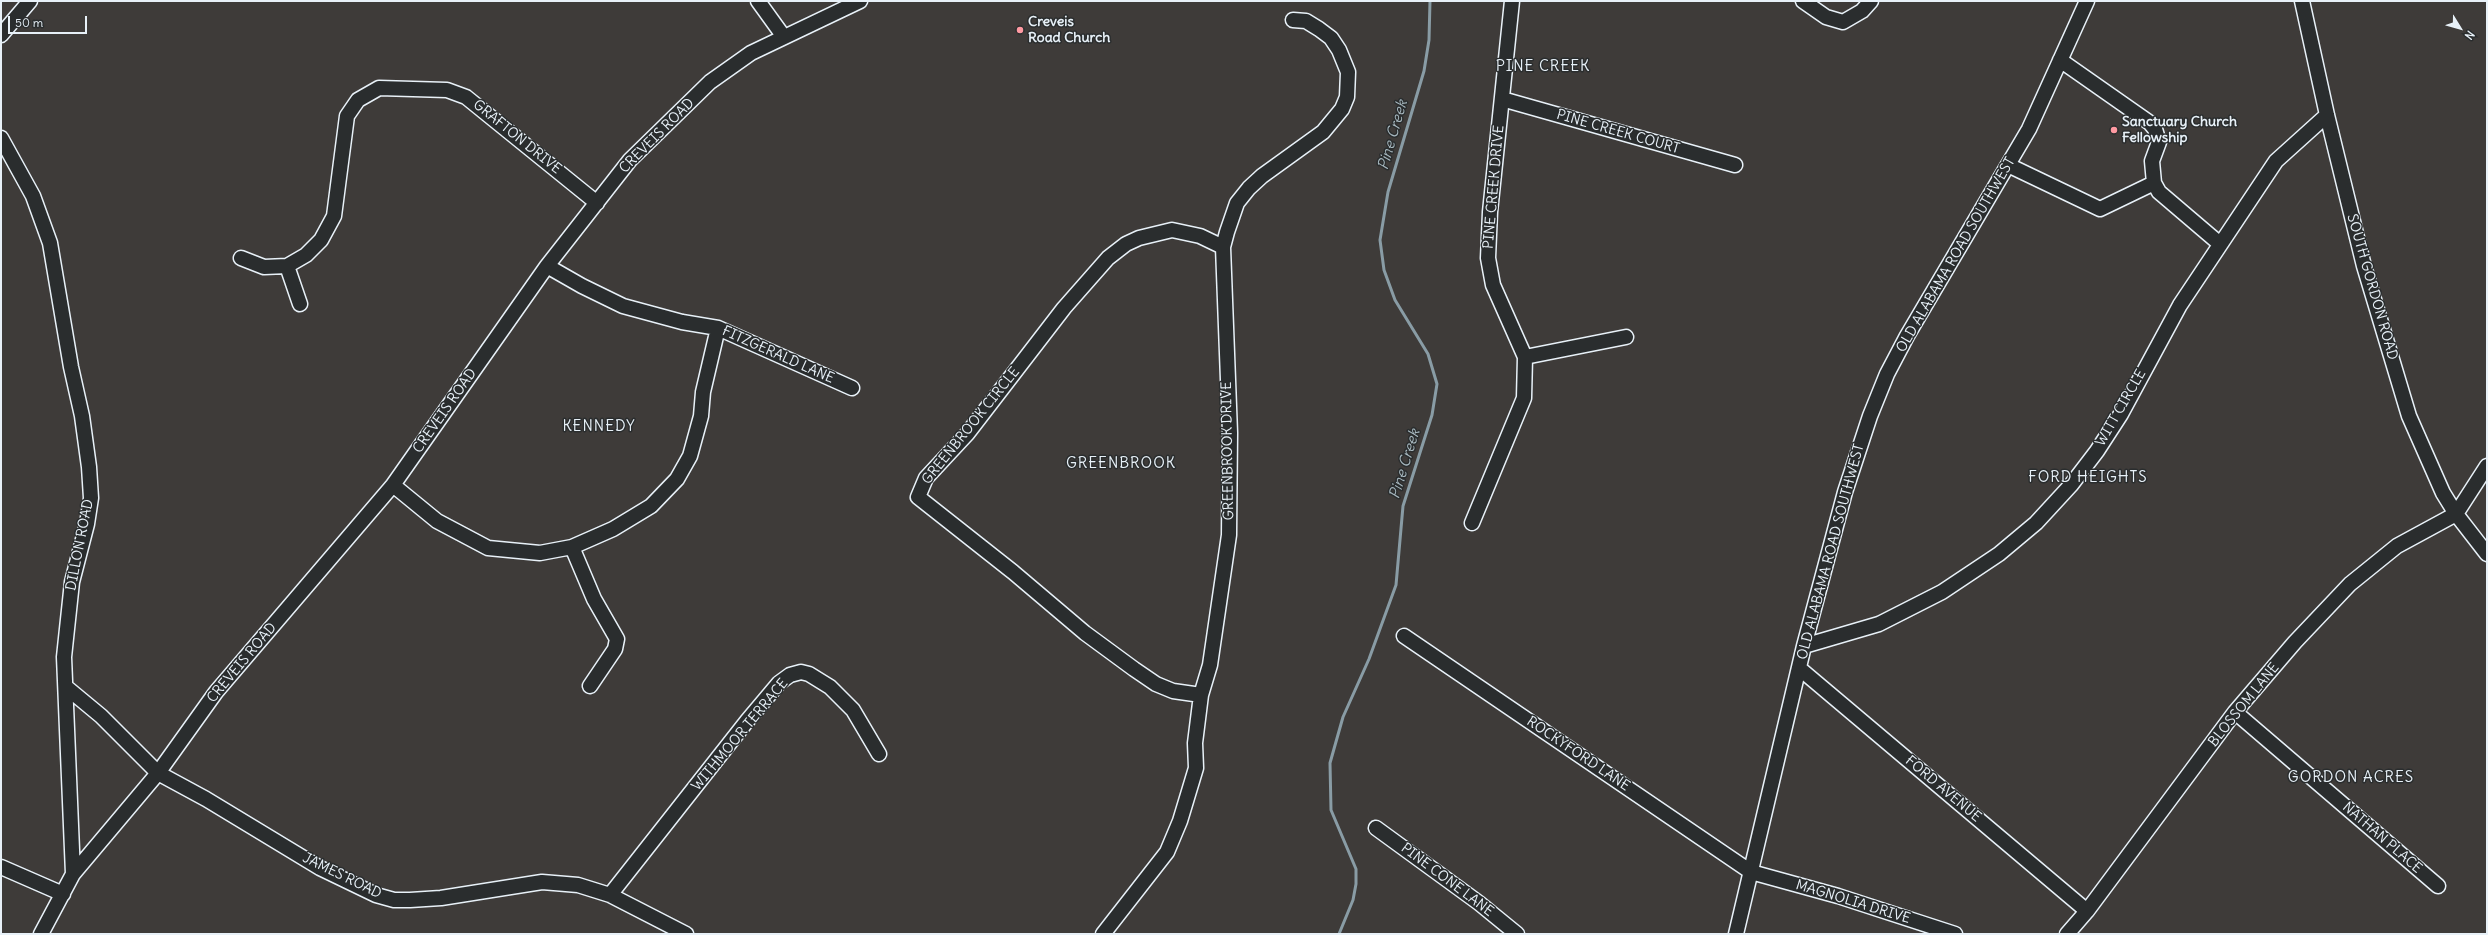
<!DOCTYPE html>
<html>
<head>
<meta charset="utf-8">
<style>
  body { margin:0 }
  #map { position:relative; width:2488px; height:935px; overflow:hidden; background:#3e3b39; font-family:Delius,sans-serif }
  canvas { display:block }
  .frame { position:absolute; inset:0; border:2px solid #e8f1f8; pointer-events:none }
  .north { position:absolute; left:2440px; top:8px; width:40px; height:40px; -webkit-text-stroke:3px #2a2d2e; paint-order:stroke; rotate:127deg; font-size:11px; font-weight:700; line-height:16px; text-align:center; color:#e8f1f8 }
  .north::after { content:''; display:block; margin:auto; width:14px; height:18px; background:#e8f1f8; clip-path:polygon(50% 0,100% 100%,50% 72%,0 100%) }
  .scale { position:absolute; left:8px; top:16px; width:79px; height:18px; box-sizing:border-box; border:2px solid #e8f1f8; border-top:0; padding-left:5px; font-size:12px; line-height:14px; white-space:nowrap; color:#e8f1f8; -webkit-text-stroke:3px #2a2d2e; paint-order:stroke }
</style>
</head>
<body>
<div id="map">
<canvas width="2488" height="935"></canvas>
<div class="frame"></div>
<div class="north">N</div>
<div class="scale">50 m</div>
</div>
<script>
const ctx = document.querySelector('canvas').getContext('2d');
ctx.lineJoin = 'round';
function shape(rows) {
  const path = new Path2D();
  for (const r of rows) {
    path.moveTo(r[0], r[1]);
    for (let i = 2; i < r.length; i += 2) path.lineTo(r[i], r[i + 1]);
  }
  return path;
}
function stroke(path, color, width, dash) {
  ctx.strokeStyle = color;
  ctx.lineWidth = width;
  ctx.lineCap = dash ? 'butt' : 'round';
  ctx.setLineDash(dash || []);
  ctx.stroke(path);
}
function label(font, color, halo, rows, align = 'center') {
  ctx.font = font + ' Delius,sans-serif';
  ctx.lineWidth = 3;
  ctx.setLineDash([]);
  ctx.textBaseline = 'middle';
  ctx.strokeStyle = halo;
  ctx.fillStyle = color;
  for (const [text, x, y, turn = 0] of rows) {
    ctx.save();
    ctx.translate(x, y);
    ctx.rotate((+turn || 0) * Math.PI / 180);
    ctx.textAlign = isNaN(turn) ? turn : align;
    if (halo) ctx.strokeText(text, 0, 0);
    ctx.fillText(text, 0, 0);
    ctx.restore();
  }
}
const stream = shape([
  [1339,934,1353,900,1356,884,1356,869,1331,810,1330,763,1343,717,1369,659,1396,585,1403,506,1432,415,1437,384,1428,354,1395,300,1384,270,1380,240,1388,192,1424,71,1429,40,1430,1]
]);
const minor = shape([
  [758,1,784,37],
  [1803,1,1826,17,1843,22,1862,11,1871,1],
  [2302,1,2327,115,2364,266,2409,416,2443,493,2456,514,2487,554],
  [1,35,30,1],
  [2060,60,2150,123,2155,129,2159,142,2152,161,2154,183,2159,192,2220,244],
  [1502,99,1735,165],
  [1,138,33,196,50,243,71,367,82,416,89,467,91,498,87,524,72,582,64,657,73,874,41,934],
  [2008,165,2100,209,2154,183],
  [241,258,264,267,287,266,306,255,321,240,334,216,347,116,358,100,379,88,447,90,466,97,597,203],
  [287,266,300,304],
  [547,266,582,286,623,306,682,322,718,328,852,388],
  [1525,357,1626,337],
  [393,485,437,521,488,548,540,553,572,547,613,529,651,506,677,479,690,456,701,416,703,392,718,328],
  [1472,523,1524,398,1525,357,1493,285,1488,258,1490,212,1512,1],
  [572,547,594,599,617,639,615,649,590,686],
  [1404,636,1751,872,1838,896,1955,934],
  [1804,646,1879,624,1942,592,1999,554,2036,523,2071,485,2097,451,2121,414,2180,305,2276,161,2327,115],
  [1799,668,2087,911],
  [66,687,101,716,158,773,206,799,320,868,376,895,394,900,410,900,441,898,542,882,578,885,610,895,686,934],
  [1201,695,1173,691,1156,684,1134,669,1085,633,1013,572,918,497,926,478,967,434,1064,308,1108,258,1126,244,1139,238,1172,230,1200,236,1223,247],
  [2235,712,2438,886],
  [1376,828,1479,903,1517,934],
  [1,867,63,894],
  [73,874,158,773,216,692,393,485,547,266,630,160,710,82,751,53,860,1],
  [610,895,747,721,779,683,790,675,801,672,809,674,830,687,853,710,879,754],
  [1103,934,1167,852,1180,821,1196,768,1195,743,1201,695,1210,665,1229,535,1230,433,1223,247,1227,232,1237,203,1249,188,1262,176,1323,132,1342,109,1347,97,1348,72,1339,50,1331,38,1319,29,1306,21,1293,20],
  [1736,934,1804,646,1845,492,1870,416,1887,374,1907,336,2029,129,2087,1],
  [2067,934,2087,911,2235,712,2295,642,2350,584,2397,546,2456,514,2487,466]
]);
const markers = [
  [1020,30,4,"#ff9aa2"],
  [2114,130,4,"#ff9aa2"]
];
const poiNames = [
  ["Creveis",1028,22],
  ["Road Church",1028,38],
  ["Sanctuary Church",2122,122],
  ["Fellowship",2122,138]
];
const streetNames = [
  ["PINE CREEK COURT",1618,132,16],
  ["CREVEIS ROAD",657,136,-45],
  ["GRAFTON DRIVE",517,137,39],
  ["PINE CREEK DRIVE",1494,187,-85],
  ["OLD ALABAMA ROAD SOUTHWEST",1956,255,-60],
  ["SOUTH GORDON ROAD",2372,287,74],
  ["FITZGERALD LANE",778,355,24],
  ["WITT CIRCLE",2121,408,-60],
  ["CREVEIS ROAD",445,411,-55],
  ["GREENBROOK CIRCLE",971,426,-51],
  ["GREENBROOK DRIVE",1228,451,-91],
  ["DILLON ROAD",80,545,-79],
  ["OLD ALABAMA ROAD SOUTHWEST",1831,552,-75],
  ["CREVEIS ROAD",242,663,-50],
  ["BLOSSOM LANE",2244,705,-51],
  ["WITHMOOR TERRACE",740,735,-50],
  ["ROCKYFORD LANE",1578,754,34],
  ["FORD AVENUE",1943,789,40],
  ["NATHAN PLACE",2382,838,41],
  ["JAMES ROAD",342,876,26],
  ["PINE CONE LANE",1447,880,37],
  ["MAGNOLIA DRIVE",1853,902,17]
];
const neighbourhoodNames = [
  ["PINE CREEK",1543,67],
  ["KENNEDY",599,427],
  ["GREENBROOK",1121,464],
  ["FORD HEIGHTS",2088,478],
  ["GORDON ACRES",2351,778]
];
const waterNames = [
  ["Pine Creek",1393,135,-74],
  ["Pine Creek",1405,464,-73]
];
stroke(stream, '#899ca5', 3);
stroke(minor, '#e8f1f8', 17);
stroke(minor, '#2a2d2e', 14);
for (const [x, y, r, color] of markers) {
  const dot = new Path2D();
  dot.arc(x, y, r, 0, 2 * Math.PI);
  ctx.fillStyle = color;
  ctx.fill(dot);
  stroke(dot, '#2a2d2e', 1.5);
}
label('bold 14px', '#e8f1f8', '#2a2d2e', poiNames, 'left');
label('14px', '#e8f1f8', '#2a2d2e', streetNames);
ctx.letterSpacing = '1px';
label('15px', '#e8f1f8', '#2a2d2e', neighbourhoodNames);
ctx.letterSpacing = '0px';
label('italic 15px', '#a8b9c0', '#2a2d2e', waterNames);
</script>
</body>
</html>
